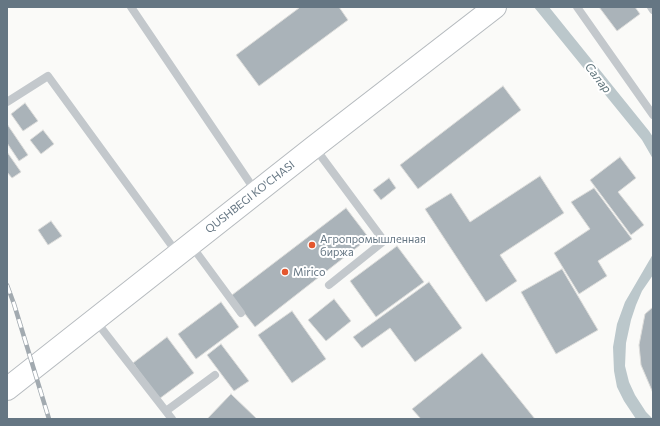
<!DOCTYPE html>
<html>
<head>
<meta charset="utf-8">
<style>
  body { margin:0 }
  #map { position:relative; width:660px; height:426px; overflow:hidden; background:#fafaf8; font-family:Commissioner,sans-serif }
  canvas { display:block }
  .frame { position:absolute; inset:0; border:8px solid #657683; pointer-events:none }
</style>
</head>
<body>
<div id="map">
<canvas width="660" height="426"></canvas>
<div class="frame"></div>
</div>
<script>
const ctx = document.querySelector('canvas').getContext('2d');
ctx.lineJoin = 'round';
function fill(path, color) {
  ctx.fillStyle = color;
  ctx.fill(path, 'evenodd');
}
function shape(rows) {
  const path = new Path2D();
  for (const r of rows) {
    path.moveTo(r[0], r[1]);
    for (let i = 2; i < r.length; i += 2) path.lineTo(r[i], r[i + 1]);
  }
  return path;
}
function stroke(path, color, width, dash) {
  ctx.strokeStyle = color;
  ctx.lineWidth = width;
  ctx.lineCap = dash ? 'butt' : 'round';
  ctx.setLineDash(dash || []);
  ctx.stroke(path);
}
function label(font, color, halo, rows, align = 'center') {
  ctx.font = font + ' Commissioner,sans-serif';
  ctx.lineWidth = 4;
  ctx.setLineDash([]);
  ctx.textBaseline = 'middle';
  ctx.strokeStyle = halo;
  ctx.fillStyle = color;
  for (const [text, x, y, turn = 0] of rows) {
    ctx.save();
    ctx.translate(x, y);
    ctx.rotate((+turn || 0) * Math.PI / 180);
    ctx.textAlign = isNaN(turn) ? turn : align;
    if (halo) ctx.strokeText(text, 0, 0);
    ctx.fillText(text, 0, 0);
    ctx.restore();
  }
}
const water = shape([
  [534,7,549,7,649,131,653,137,653,159,642,140],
  [653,254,653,275,642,291,636,305,631,320,626,343,625,366,629,382,635,395,646,412,653,419,636,419,624,401,617,387,614,371,613,347,617,324,625,302]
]);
const building = shape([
  [298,7,339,7,348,20,259,86,236,55,299,8,298,7],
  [599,7,635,7,640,14,617,31,599,7],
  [503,86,521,110,418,189,400,165,503,86],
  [25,103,38,121,23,131,11,114,25,103],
  [7,124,28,155,19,161,7,143,7,124],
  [43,130,54,144,41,154,30,140,43,130],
  [7,152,21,172,12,178,7,172,7,152],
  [620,157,636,178,618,192,644,225,631,235,590,180,620,157],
  [540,176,564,213,500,255,517,281,486,302,425,209,451,193,470,222,540,176],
  [389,178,396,188,381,200,373,190,389,178],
  [594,188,632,239,598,261,607,276,579,294,554,253,590,229,571,202,594,188],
  [346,208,369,238,255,327,232,297,232,295,346,208],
  [51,221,62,236,48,245,38,230,51,221],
  [397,246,424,282,376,317,350,281,397,246],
  [562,269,598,330,556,354,521,292,562,269],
  [429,282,462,328,415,362,390,328,362,348,353,337,429,282],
  [334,299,351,321,326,341,308,320,334,299],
  [221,302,239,327,196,359,178,334,221,302],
  [653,307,653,393,641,365,639,345,645,314,653,307],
  [292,311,326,359,292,383,258,335,292,311],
  [167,337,194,373,159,399,133,363,167,337],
  [221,344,249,381,234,391,207,355,221,344],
  [482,353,535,419,421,419,412,409,482,353],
  [231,394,257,419,207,419,231,394]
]);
const service = shape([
  [131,7,250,183],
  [577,7,653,115],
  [651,7,653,10],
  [7,102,48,76,172,246],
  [315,148,384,241,329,285],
  [191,245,241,313],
  [95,320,172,419],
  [166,411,215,375]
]);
const primary = shape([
  [7,389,314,147,495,7]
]);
const rail = shape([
  [7,285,14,304,49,419]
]);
const markers = [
  [312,245,4,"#e4572e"],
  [285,272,4,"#e4572e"]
];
const streetNames = [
  ["QUSHBEGI KO'CHASI",250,197,-38]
];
const poiNames = [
  ["Агропромышленная",320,239],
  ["биржа",320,252],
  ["Mirico",293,272]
];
const waterNames = [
  ["Салар",598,78,52]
];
fill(water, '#bbc7cb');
fill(building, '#aab3b9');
stroke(building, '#dcdcda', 1);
stroke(primary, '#b5babe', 24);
stroke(service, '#c3c8cc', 8);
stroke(primary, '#fff', 22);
stroke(rail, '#a2aab0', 4.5);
stroke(rail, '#fff', 3, [9]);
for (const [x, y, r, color] of markers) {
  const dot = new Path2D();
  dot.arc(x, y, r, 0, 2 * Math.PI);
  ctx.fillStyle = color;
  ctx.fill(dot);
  stroke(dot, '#fff', 1.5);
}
label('11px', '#657683', '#fff', streetNames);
label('11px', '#657683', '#fff', poiNames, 'left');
label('italic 12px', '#60757c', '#fff', waterNames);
</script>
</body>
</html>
